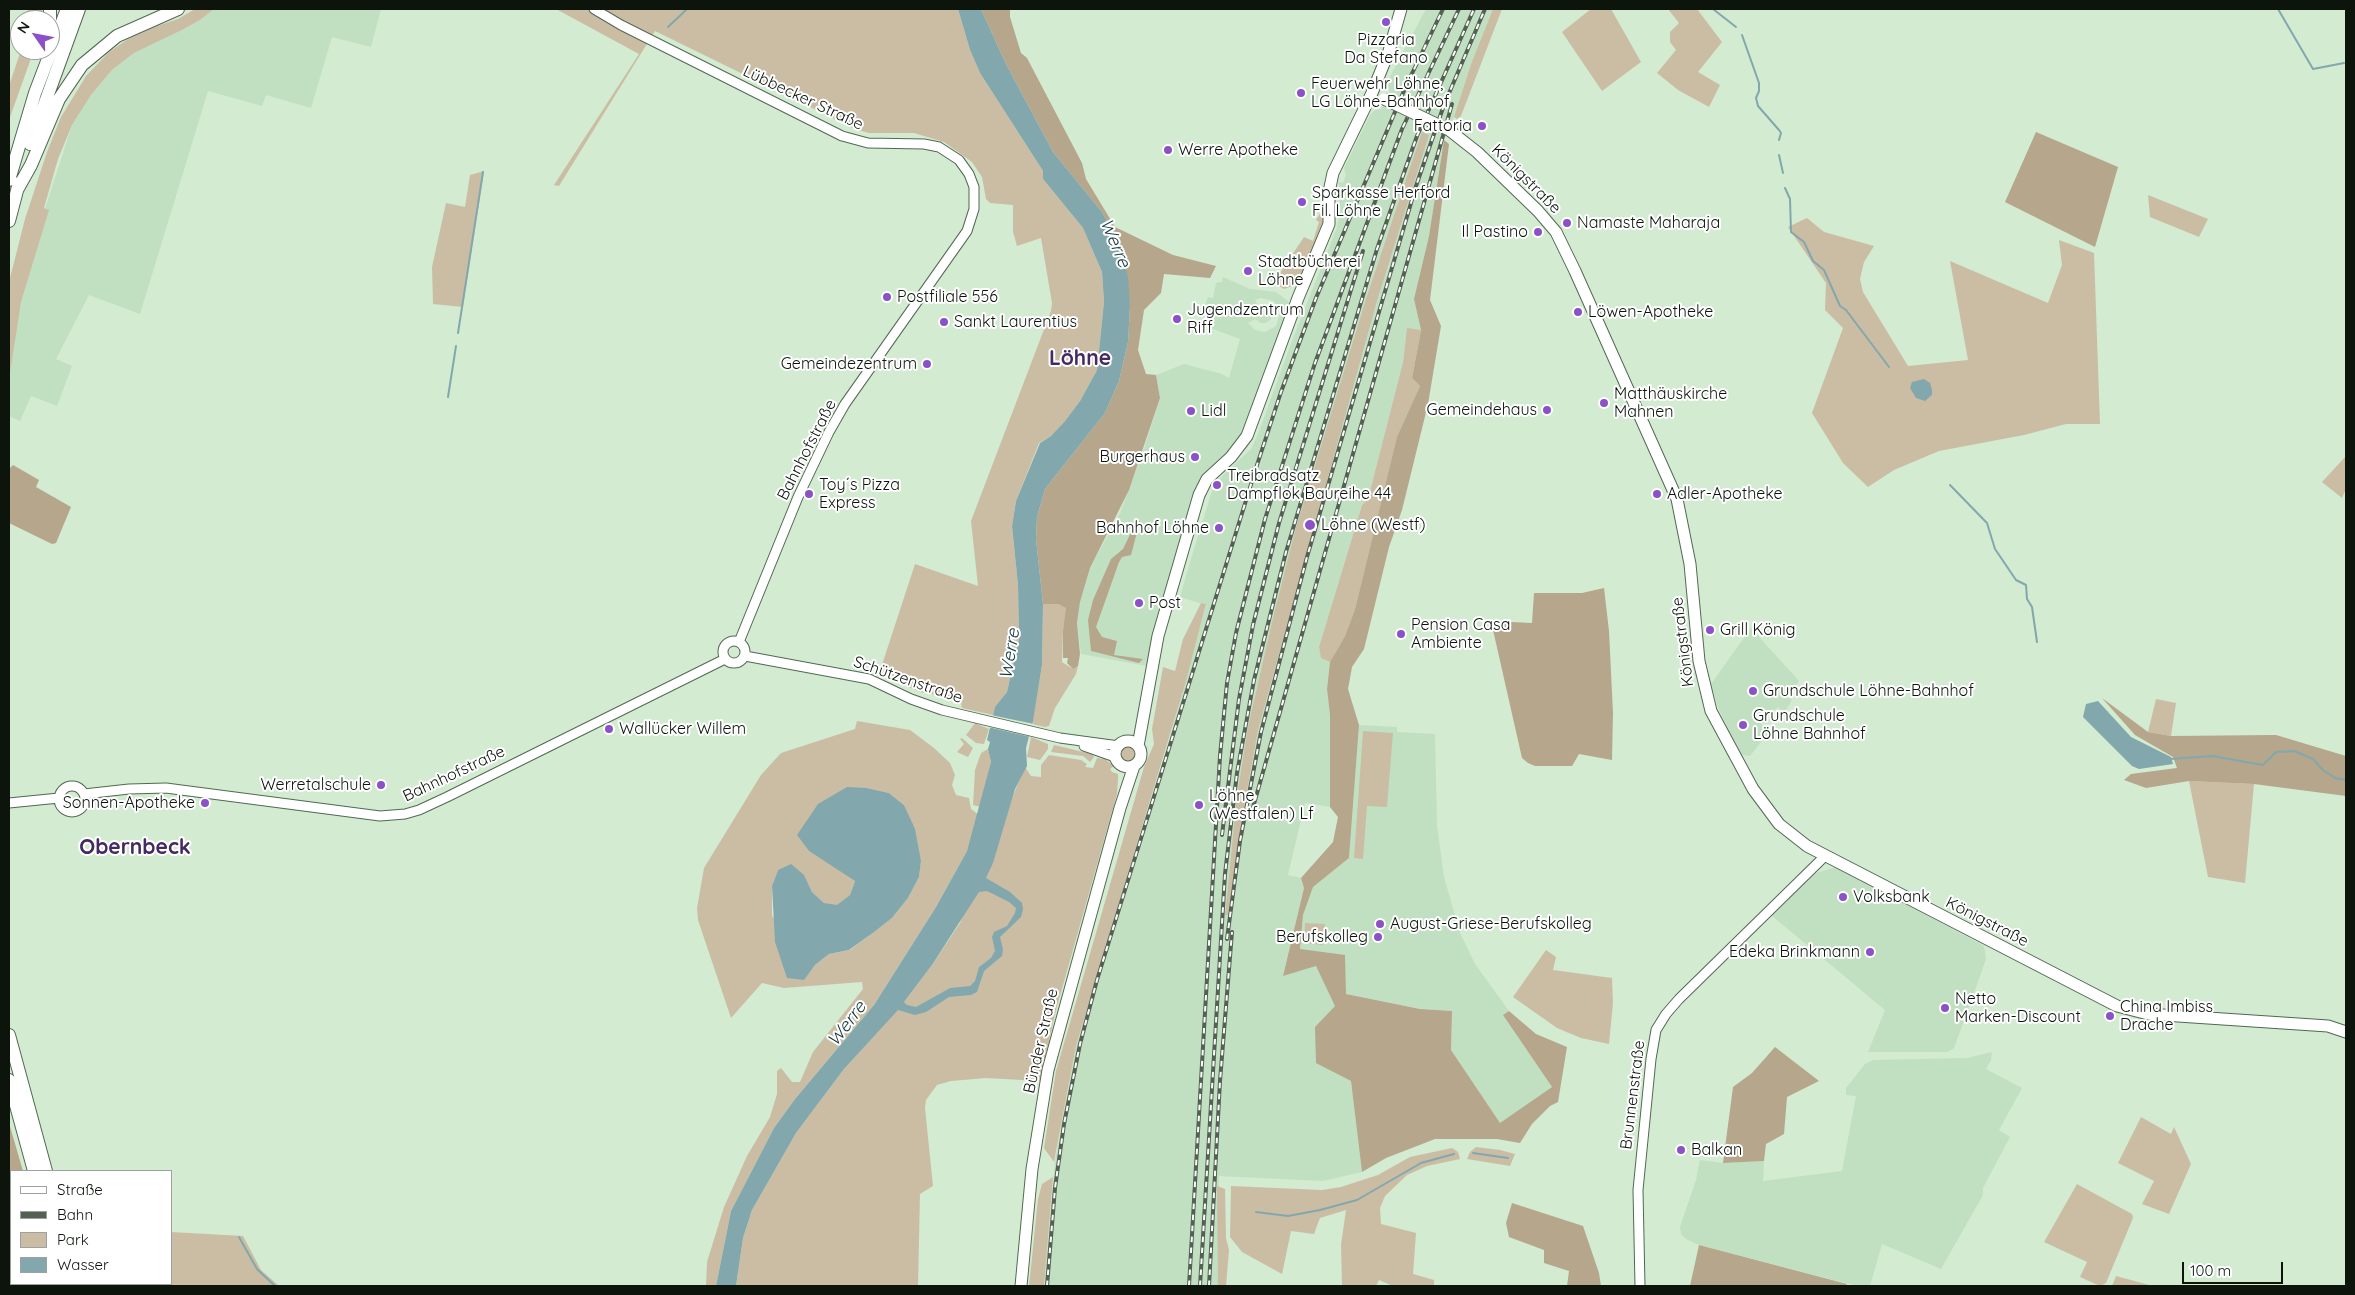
<!DOCTYPE html>
<html>
<head>
<meta charset="utf-8">
<style>
  body { margin:0 }
  #map { position:relative; width:2355px; height:1295px; overflow:hidden; background:#d2ebd1; font-family:Quicksand,sans-serif }
  canvas { display:block }
  .frame { position:absolute; inset:0; border:10px solid #0c140c; pointer-events:none }
  .legend { position:absolute; left:10px; top:1170px; width:162px; height:115px; box-sizing:border-box; background:#fff; border:1px solid #9ea19e; margin:0; padding:6px 9px; list-style:none; font-size:15px; color:#0c140c }
  .legend li { display:flex; align-items:center; gap:10px; height:25px }
  .legend b { width:25px; border:1px solid #9ea19e }
  .north { position:absolute; left:10px; top:10px; width:50px; height:50px; box-sizing:border-box; background:#fff; border:1px solid #9ea19e; border-radius:50%; rotate:303deg; font-size:14px; font-weight:700; line-height:20px; text-align:center; color:#0c140c }
  .north::after { content:''; display:block; margin:auto; width:18px; height:22px; background:#8b51c8; clip-path:polygon(50% 0,100% 100%,50% 72%,0 100%) }
  .scale { position:absolute; left:2182px; top:1262px; width:101px; height:22px; box-sizing:border-box; border:2px solid #0c140c; border-top:0; padding-left:6px; font-size:15px; line-height:18px; white-space:nowrap; color:#0c140c; -webkit-text-stroke:4px #fff; paint-order:stroke }
</style>
</head>
<body>
<div id="map">
<canvas width="2355" height="1295"></canvas>
<div class="frame"></div>
<ul class="legend">
<li><b style="height:6px;background:#fff"></b>Straße</li>
<li><b style="height:6px;background:#536153"></b>Bahn</li>
<li><b style="height:14px;background:#cbbda4"></b>Park</li>
<li><b style="height:14px;background:#82a8ae"></b>Wasser</li>
</ul>
<div class="north">N</div>
<div class="scale">100 m</div>
</div>
<script>
const ctx = document.querySelector('canvas').getContext('2d');
ctx.lineJoin = 'round';
function fill(path, color) {
  ctx.fillStyle = color;
  ctx.fill(path, 'evenodd');
}
function shape(rows) {
  const path = new Path2D();
  for (const r of rows) {
    if (r.length === 3) {
      path.moveTo(r[0] + r[2], r[1]);
      path.arc(r[0], r[1], r[2], 0, 2 * Math.PI);
      continue;
    }
    path.moveTo(r[0], r[1]);
    for (let i = 2; i < r.length; i += 2) path.lineTo(r[i], r[i + 1]);
  }
  return path;
}
function stroke(path, color, width, dash) {
  ctx.strokeStyle = color;
  ctx.lineWidth = width;
  ctx.lineCap = dash ? 'butt' : 'round';
  ctx.setLineDash(dash || []);
  ctx.stroke(path);
}
function label(font, color, halo, rows, align = 'center') {
  ctx.font = font + ' Quicksand,sans-serif';
  ctx.lineWidth = 4;
  ctx.setLineDash([]);
  ctx.textBaseline = 'middle';
  ctx.strokeStyle = halo;
  ctx.fillStyle = color;
  for (const [text, x, y, turn = 0] of rows) {
    ctx.save();
    ctx.translate(x, y);
    ctx.rotate((+turn || 0) * Math.PI / 180);
    ctx.textAlign = isNaN(turn) ? turn : align;
    if (halo) ctx.strokeText(text, 0, 0);
    ctx.fillText(text, 0, 0);
    ctx.restore();
  }
}
const built = shape([
  [214,9,381,9,371,47,332,37,311,108,266,95,262,106,208,91,140,314,89,295,56,359,72,366,57,406,31,396,20,421,9,416,9,379,14,337,21,302,48,210,45,209,72,125,91,95,112,70,134,53,182,30,200,20],
  [1426,9,1493,9,1471,64,1454,117,1444,140,1429,236,1414,299,1421,330,1407,329,1403,362,1368,499,1362,505,1319,647,1322,658,1330,662,1327,689,1330,715,1330,807,1305,803,1288,875,1301,878,1304,888,1283,976,1316,966,1336,1006,1315,1027,1351,1081,1362,1172,1323,1181,1219,1176,1218,1286,1044,1286,1055,1161,1076,1046,1163,762,1206,605,1180,597,1190,562,1212,491,1224,474,1251,449,1258,434,1293,338,1336,230,1339,218,1339,182,1343,183,1346,175,1344,168,1370,115,1375,110,1381,109,1390,90,1386,84],
  [1223,277,1250,289,1276,292,1288,301,1289,307,1242,435,1239,442,1207,472,1192,496,1147,666,1081,654,1077,623,1080,602,1090,568,1120,513,1144,449,1160,398,1156,375,1184,364,1222,374,1229,378,1240,339,1208,327,1210,322,1205,321,1206,316,1202,315,1200,319,1208,297,1213,298,1216,283,1222,282],
  [1261,298,1274,301,1280,313,1276,326,1265,332,1255,330,1248,323,1255,319,1261,323,1266,323,1271,319,1270,309,1259,307,1255,300],
  [1751,628,1799,681,1788,697,1792,700,1784,713,1778,707,1760,723,1768,733,1750,756,1742,755,1730,733,1719,710,1711,684],
  [1359,725,1397,727,1397,732,1435,734,1437,826,1444,877,1460,933,1475,964,1509,1011,1503,1015,1552,1087,1500,1124,1451,1050,1452,1011,1420,1009,1346,994,1300,950,1303,915,1313,887,1349,858],
  [1836,867,1984,946,1986,959,1973,996,1954,1048,1947,1052,1868,1052,1885,1010,1771,915,1816,873],
  [1992,1052,1991,1060,1986,1069,2022,1088,1999,1130,2010,1137,1983,1188,1983,1195,1941,1269,1882,1244,1870,1286,1857,1286,1699,1245,1686,1239,1681,1234,1680,1227,1696,1180,1700,1160,1723,1163,1764,1161,1763,1181,1842,1171,1856,1096,1846,1095,1846,1088,1865,1064,1873,1060,1967,1058]
]);
const green = shape([
  [28,9,42,9,42,20,27,20],
  [195,9,214,9,200,20,182,30,134,53,112,70,91,95,72,125,58,159,44,208,49,210,21,302,9,379,9,282,25,219,47,152,61,117,86,76,109,52,128,39,154,27,178,19],
  [556,9,958,9,970,50,980,73,1043,171,1043,179,1083,228,1102,272,1104,302,1097,370,1080,401,1065,421,1051,436,1039,443,1016,501,1012,526,1018,585,1019,639,1007,692,995,708,993,715,962,708,960,699,920,692,879,674,915,564,978,586,971,521,1051,311,1052,303,1041,238,1017,246,1013,232,1013,205,990,203,986,199,982,177,972,162,944,142,914,133,869,133,855,129,655,31,559,186,554,185,639,54],
  [1493,9,1502,9,1461,116,1457,119,1454,117,1471,64],
  [1591,9,1611,9,1641,62,1602,91,1562,32],
  [1668,9,1697,9,1722,42,1698,72,1720,85,1709,107,1678,90,1657,73,1676,50,1670,42,1670,32,1679,23],
  [21,50,34,50,9,120,9,86],
  [1422,132,1429,135,1377,301,1258,730,1245,801,1228,914,1225,916,1237,796,1248,727,1272,622,1295,531,1366,299],
  [484,171,463,307,433,304,432,267,446,203,465,207,470,175],
  [2148,195,2208,219,2199,237,2150,217],
  [1324,207,1323,226,1306,265,1295,285,1284,289,1278,285,1276,279,1304,237,1313,241,1319,222,1316,220],
  [1807,218,1824,232,1874,246,1864,262,1860,279,1863,292,1908,366,1968,360,1950,261,2048,303,2062,265,2059,240,2094,253,2100,424,2066,424,2024,435,1939,451,1894,470,1868,487,1843,463,1812,413,1843,328,1825,310,1826,283,1788,227],
  [1407,328,1421,330,1412,378,1420,386,1397,438,1355,609,1345,636,1330,662,1321,658,1319,647,1362,505,1368,499,1403,362],
  [2346,456,2346,489,2342,498,2322,482],
  [1201,603,1206,604,1186,681,1076,1046,1054,1162,1044,1148,1056,1071,1144,767,1154,744,1152,729,1163,667,1175,671,1183,639],
  [1043,604,1058,604,1067,608,1063,631,1062,662,1073,669,1078,666,1076,674,1055,708,1049,726,1045,727,1032,724,1042,665],
  [2156,699,2176,703,2171,736,2148,732],
  [857,721,910,730,934,748,950,763,955,775,952,785,956,795,969,798,971,809,979,815,967,851,936,907,874,1005,795,1099,774,1128,731,1211,716,1286,706,1286,707,1262,724,1207,747,1156,770,1117,777,1094,777,1071,781,1068,792,1082,800,1082,813,1052,863,989,862,982,784,988,762,983,731,1018,698,920,697,908,704,868,761,775,781,753,855,729],
  [867,788,889,793,904,805,921,861,919,877,908,898,892,918,850,950,829,954,815,965,803,980,772,915,772,886,778,870,803,875,812,892,824,903,837,906,850,895,855,881,838,869],
  [975,723,989,729,984,744,976,743,966,735],
  [1363,731,1393,733,1387,807,1367,806,1363,859,1354,858],
  [1031,737,1048,744,1048,749,1040,760,1027,757],
  [962,738,973,748,968,757,957,752,964,744,960,739],
  [1054,745,1092,754,1094,757,1090,762,1083,756,1051,752],
  [1129,754,8],
  [988,749,991,762,981,807,973,805,975,770,981,753],
  [1049,755,1081,760,1087,764,1085,767,1093,768,1097,758,1105,759,1114,766,1110,769,1112,772,1118,774,1118,779,1117,794,1056,1010,1040,1081,986,1078,951,1081,937,1085,926,1100,925,1108,933,1186,920,1194,918,1286,736,1286,743,1238,752,1210,796,1133,844,1069,904,1002,932,965,960,923,1025,767,1031,776,1041,777,1041,765],
  [2189,781,2254,784,2245,883,2208,877],
  [1305,923,1325,924,1323,945,1304,943],
  [1546,950,1556,957,1553,970,1612,978,1613,1003,1609,1044,1581,1038,1557,1028,1513,997],
  [2141,1117,2171,1134,2174,1127,2191,1164,2169,1214,2142,1204,2154,1181,2118,1163],
  [1476,1147,1500,1150,1515,1154,1510,1166,1467,1159,1470,1152],
  [1452,1148,1458,1152,1460,1159,1427,1166,1407,1175,1385,1196,1380,1208,1381,1224,1416,1233,1413,1274,1434,1280,1434,1286,1393,1286,1379,1280,1376,1286,1314,1286,1342,1285,1341,1245,1346,1210,1320,1218,1314,1234,1291,1231,1282,1274,1242,1252,1230,1237,1231,1186,1322,1190,1341,1187,1378,1175,1410,1157],
  [1053,1177,1044,1286,1029,1286,1038,1199,1042,1184],
  [2077,1184,2132,1214,2133,1218,2106,1283,2100,1286,2080,1277,2087,1262,2044,1242],
  [1217,1186,1225,1189,1226,1238,1229,1250,1226,1286,1218,1286],
  [171,1232,243,1236,261,1270,279,1286,122,1286,121,1284,171,1284],
  [2116,1276,2153,1286,2112,1286]
]);
const forest = shape([
  [981,9,1010,9,1010,17,1021,53,1027,58,1082,163,1086,179,1115,227,1173,255,1216,266,1210,278,1164,274,1161,293,1144,310,1138,350,1146,374,1156,375,1160,398,1129,490,1090,568,1080,602,1077,623,1080,654,1078,666,1073,669,1067,663,1068,658,1063,658,1063,631,1066,608,1058,604,1043,604,1036,539,1037,517,1045,489,1105,413,1119,381,1128,342,1130,307,1119,244,1102,212,1053,152,1006,64],
  [2036,132,2118,167,2095,247,2005,202],
  [1444,140,1449,144,1430,300,1441,326,1428,404,1402,510,1389,547,1364,649,1352,667,1348,689,1359,725,1349,858,1313,887,1303,915,1300,949,1345,955,1346,994,1420,1009,1452,1011,1451,1050,1500,1123,1552,1087,1503,1015,1509,1011,1536,1034,1567,1047,1558,1102,1550,1106,1532,1124,1520,1143,1497,1139,1435,1139,1386,1158,1362,1172,1351,1081,1316,1063,1315,1027,1335,1006,1316,966,1283,976,1304,888,1301,878,1333,842,1338,817,1330,807,1330,715,1327,689,1330,662,1345,636,1355,609,1397,437,1420,386,1412,378,1421,330,1414,299,1429,236],
  [13,465,39,480,36,487,71,507,56,543,52,544,9,523,9,469],
  [1140,521,1131,555,1122,557,1119,562,1096,627,1102,637,1117,641,1114,655,1143,659,1139,663,1091,651,1088,620,1093,600,1111,559,1123,549,1136,522],
  [1604,588,1609,631,1613,713,1612,760,1579,754,1572,766,1535,766,1528,763,1522,758,1491,621,1532,623,1534,593,1582,593],
  [2102,698,2148,732,2171,736,2276,735,2346,756,2346,796,2254,784,2189,781,2146,788,2124,780,2131,774,2177,768,2173,757,2135,735],
  [1775,1047,1819,1081,1787,1097,1784,1134,1766,1144,1764,1161,1723,1163,1733,1087,1752,1073],
  [9,1123,23,1171,11,1171,11,1186,9,1178],
  [1512,1203,1583,1226,1599,1273,1601,1286,1567,1286,1569,1271,1544,1263,1544,1250,1509,1237,1506,1223],
  [1699,1245,1847,1284,1846,1286,1690,1286]
]);
const water = shape([
  [958,9,981,9,1006,64,1053,152,1102,212,1119,244,1128,277,1130,307,1128,342,1119,381,1105,413,1045,489,1037,517,1036,539,1043,604,1042,665,1033,721,1026,748,1027,766,1015,789,993,863,986,878,1010,892,1022,903,1023,909,1021,917,1000,937,1003,949,1002,956,984,971,977,992,971,995,949,997,926,1012,915,1015,898,1010,844,1069,796,1133,752,1210,743,1238,736,1286,716,1286,731,1211,774,1128,795,1099,874,1005,936,907,967,851,991,762,988,749,990,742,987,740,995,707,1007,692,1019,639,1018,585,1012,526,1016,501,1040,443,1051,436,1065,421,1080,401,1097,370,1104,302,1102,272,1083,228,1043,179,1043,171,980,73,970,50],
  [987,891,1009,902,1016,908,1015,913,1007,926,994,932,992,937,995,951,991,958,979,967,975,981,970,986,950,988,916,1007,907,1005,904,1002,932,965,979,892],
  [1924,379,1930,383,1932,390,1932,395,1925,401,1916,398,1910,388,1912,382],
  [2098,701,2131,737,2171,757,2173,764,2139,769,2132,766,2083,717,2086,704],
  [847,787,867,788,889,793,904,805,915,829,921,861,919,877,908,898,892,918,874,932,849,950,829,954,815,965,804,980,787,978,775,942,772,886,778,870,791,864,804,875,812,892,824,903,837,905,850,895,855,881,809,851,797,835,818,804]
]);
const pier = shape([
  [991,715,1034,724,1031,737,988,727]
]);
const stream = shape([
  [1713,9,1736,27],
  [2278,9,2313,69,2344,63],
  [668,27,687,9],
  [1742,35,1759,83,1759,91,1756,98,1758,106,1779,130,1781,133,1779,140],
  [1779,155,1783,173],
  [1785,188,1790,199,1791,232,1804,242,1813,261,1824,270,1840,306,1846,310,1889,367],
  [458,333,483,172],
  [448,397,456,346],
  [1950,485,1987,523,1995,549,2016,580,2026,585,2027,599,2032,607,2037,642],
  [2170,759,2212,756,2263,765,2276,752,2294,751,2313,759,2323,770,2335,778,2346,780],
  [1473,1153,1508,1158],
  [1256,1212,1288,1216,1320,1210,1357,1200,1421,1163,1454,1154],
  [239,1237,257,1269,275,1286]
]);
const minor = shape([
  [594,9,621,25,842,136,868,143,924,144,939,147,959,160,969,174,974,187,974,209,967,231,845,404,829,432,798,497,739,642],
  [734,652,11],
  [745,656,869,679,911,699,942,710,1060,738,1119,746],
  [1084,746,1115,757],
  [72,799,13],
  [84,794,129,789,166,788,380,816,405,814,419,810,447,797,725,659],
  [9,803,59,798],
  [1640,1286,1638,1190,1651,1059,1656,1030,1666,1014,1679,999,1825,856]
]);
const major = shape([
  [1449,130,1477,152,1538,211,1556,232,1575,271,1677,499,1690,564,1699,661,1711,711,1753,789,1779,824,1807,846,2117,1006,2148,1014,2328,1026,2346,1032],
  [1128,754,13],
  [1138,746,1158,636,1199,495,1207,479,1231,457,1247,436,1298,298,1329,224,1329,192,1333,173,1372,93,1389,51,1401,9],
  [1021,1286,1032,1169,1048,1070,1120,808,1134,766]
]);
const highway = shape([
  [50,20,50,9],
  [30,144,79,9],
  [9,180,35,93,67,9],
  [17,190,31,165,59,99,82,65,117,36,178,9],
  [9,221,19,183],
  [9,1035,46,1171],
  [9,1080,34,1171],
  [66,1284,67,1286],
  [78,1284,79,1286]
]);
const rail = shape([
  [1252,811,1452,104],
  [1222,835,1239,699,1253,625,1279,523,1363,251],
  [1227,939,1240,841,1261,732,1307,557,1416,186,1444,105,1485,9],
  [1047,1286,1055,1188,1064,1124,1080,1044,1097,980,1257,465,1281,392,1316,298,1406,86,1443,9],
  [1189,1286,1220,756,1227,683,1236,633,1265,519,1315,363,1402,129,1459,9],
  [1200,1286,1225,874,1237,773,1254,680,1286,552,1377,249,1417,136,1474,9],
  [1209,1286,1220,1081,1232,932]
]);
const majorBridge = shape([
  [1384,99,1449,130]
]);
const markers = [
  [1386,22,5,"#8b51c8"],
  [1301,93,5,"#8b51c8"],
  [1482,126,5,"#8b51c8"],
  [1168,150,5,"#8b51c8"],
  [1302,202,5,"#8b51c8"],
  [1567,223,5,"#8b51c8"],
  [1538,232,5,"#8b51c8"],
  [1248,271,5,"#8b51c8"],
  [887,297,5,"#8b51c8"],
  [1578,312,5,"#8b51c8"],
  [1177,319,5,"#8b51c8"],
  [944,322,5,"#8b51c8"],
  [927,364,5,"#8b51c8"],
  [1604,403,5,"#8b51c8"],
  [1547,410,5,"#8b51c8"],
  [1191,411,5,"#8b51c8"],
  [1195,457,5,"#8b51c8"],
  [1217,485,5,"#8b51c8"],
  [809,494,5,"#8b51c8"],
  [1657,494,5,"#8b51c8"],
  [1310,525,6,"#8b51c8"],
  [1219,528,5,"#8b51c8"],
  [1139,603,5,"#8b51c8"],
  [1710,630,5,"#8b51c8"],
  [1401,634,5,"#8b51c8"],
  [1753,691,5,"#8b51c8"],
  [1743,725,5,"#8b51c8"],
  [609,729,5,"#8b51c8"],
  [381,785,5,"#8b51c8"],
  [205,803,5,"#8b51c8"],
  [1199,805,5,"#8b51c8"],
  [1843,897,5,"#8b51c8"],
  [1380,924,5,"#8b51c8"],
  [1378,937,5,"#8b51c8"],
  [1870,952,5,"#8b51c8"],
  [1945,1008,5,"#8b51c8"],
  [2110,1016,5,"#8b51c8"],
  [1681,1150,5,"#8b51c8"]
];
const poiNames = [
  ["Pizzaria",1386,40,"center"],
  ["Da Stefano",1386,58,"center"],
  ["Feuerwehr Löhne,",1311,84],
  ["LG Löhne-Bahnhof",1311,102],
  ["Fattoria",1472,126,"right"],
  ["Werre Apotheke",1178,150],
  ["Sparkasse Herford",1312,193],
  ["Fil. Löhne",1312,211],
  ["Namaste Maharaja",1577,223],
  ["Il Pastino",1528,232,"right"],
  ["Stadtbücherei",1258,262],
  ["Löhne",1258,280],
  ["Postfiliale 556",897,297],
  ["Jugendzentrum",1187,310],
  ["Riff",1187,328],
  ["Löwen-Apotheke",1588,312],
  ["Sankt Laurentius",954,322],
  ["Gemeindezentrum",917,364,"right"],
  ["Matthäuskirche",1614,394],
  ["Mahnen",1614,412],
  ["Gemeindehaus",1537,410,"right"],
  ["Lidl",1201,411],
  ["Burgerhaus",1185,457,"right"],
  ["Treibradsatz",1227,476],
  ["Dampflok Baureihe 44",1227,494],
  ["Toy´s Pizza",819,485],
  ["Express",819,503],
  ["Adler-Apotheke",1667,494],
  ["Löhne (Westf)",1321,525],
  ["Bahnhof Löhne",1209,528,"right"],
  ["Post",1149,603],
  ["Pension Casa",1411,625],
  ["Ambiente",1411,643],
  ["Grill König",1720,630],
  ["Grundschule Löhne-Bahnhof",1763,691],
  ["Grundschule",1753,716],
  ["Löhne Bahnhof",1753,734],
  ["Wallücker Willem",619,729],
  ["Werretalschule",371,785,"right"],
  ["Löhne",1209,796],
  ["(Westfalen) Lf",1209,814],
  ["Sonnen-Apotheke",195,803,"right"],
  ["Volksbank",1853,897],
  ["August-Griese-Berufskolleg",1390,924],
  ["Berufskolleg",1368,937,"right"],
  ["Edeka Brinkmann",1860,952,"right"],
  ["Netto",1955,999],
  ["Marken-Discount",1955,1017],
  ["China Imbiss",2120,1007],
  ["Drache",2120,1025],
  ["Balkan",1691,1150]
];
const streetNames = [
  ["Lübbecker Straße",803,98,25],
  ["Königstraße",1526,179,45],
  ["Bahnhofstraße",807,450,-63],
  ["Königstraße",1683,642,-97],
  ["Schützenstraße",908,680,19],
  ["Bahnhofstraße",454,774,-25],
  ["Königstraße",1987,922,27],
  ["Bünder Straße",1041,1041,-77],
  ["Brunnenstraße",1633,1095,-83]
];
const waterNames = [
  ["Werre",1115,243,67],
  ["Werre",1010,654,-81],
  ["Werre",847,1024,-53]
];
const districtNames = [
  ["Löhne",1080,359],
  ["Obernbeck",135,848]
];
fill(built, '#c1e0c1');
fill(green, '#cbbda4');
fill(forest, '#b6a68b');
fill(water, '#82a8ae');
fill(pier, '#d2ebd1');
stroke(stream, '#82a8ae', 2);
stroke(minor, '#526852', 11);
stroke(major, '#526852', 13);
stroke(highway, '#526852', 14);
stroke(minor, '#fff', 9);
stroke(major, '#fff', 11);
stroke(highway, '#fff', 12);
stroke(rail, '#536153', 4);
stroke(rail, '#fff', 2, [5.5]);
stroke(majorBridge, '#526852', 13, []);
stroke(majorBridge, '#fff', 11);
for (const [x, y, r, color] of markers) {
  const dot = new Path2D();
  dot.arc(x, y, r, 0, 2 * Math.PI);
  ctx.fillStyle = color;
  ctx.fill(dot);
  stroke(dot, '#fff', 2);
}
label('16px', '#0c140c', '#fff', poiNames, 'left');
label('16px', '#0c140c', '#fff', streetNames);
label('italic 18px', '#10363b', '#fff', waterNames);
label('bold 21px', '#442963', '#fff', districtNames);
</script>
</body>
</html>
